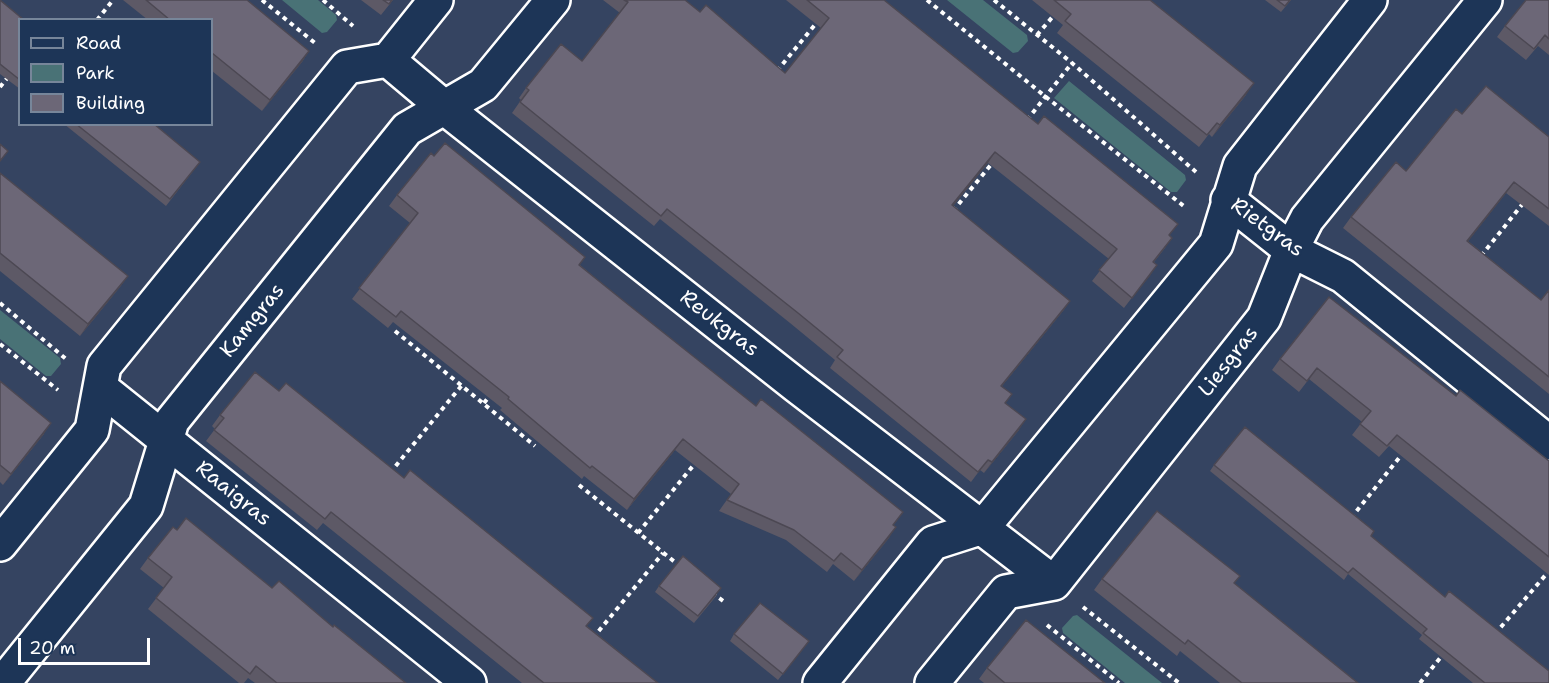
<!DOCTYPE html>
<html>
<head>
<meta charset="utf-8">
<style>
  body { margin:0 }
  #map { position:relative; width:1549px; height:683px; overflow:hidden; background:#354461; font-family:"Shantell Sans",sans-serif }
  canvas { display:block }
  .legend { position:absolute; left:18px; top:18px; width:195px; height:108px; box-sizing:border-box; background:#1d3557; border:2px solid #77869a; margin:0; padding:8px 10px; list-style:none; font-size:18px; color:#fff }
  .legend li { display:flex; align-items:center; gap:12px; height:30px }
  .legend b { width:30px; border:2px solid #77869a }
  .scale { position:absolute; left:18px; top:638px; width:132px; height:27px; box-sizing:border-box; border:3px solid #fff; border-top:0; padding-left:8px; font-size:18px; line-height:21px; white-space:nowrap; color:#fff; -webkit-text-stroke:4px #1d3557; paint-order:stroke }
</style>
</head>
<body>
<div id="map">
<canvas width="1549" height="683"></canvas>
<ul class="legend">
<li><b style="height:8px;background:#1d3557"></b>Road</li>
<li><b style="height:16px;background:#497276"></b>Park</li>
<li><b style="height:16px;background:#6c6777"></b>Building</li>
</ul>
<div class="scale">20 m</div>
</div>
<script>
const ctx = document.querySelector('canvas').getContext('2d');
ctx.lineJoin = 'round';
function fill(path, color) {
  ctx.fillStyle = color;
  ctx.fill(path, 'evenodd');
}
function shape(rows) {
  const path = new Path2D();
  for (const r of rows) {
    path.moveTo(r[0], r[1]);
    for (let i = 2; i < r.length; i += 2) path.lineTo(r[i], r[i + 1]);
  }
  return path;
}
function stroke(path, color, width, dash) {
  ctx.strokeStyle = color;
  ctx.lineWidth = width;
  ctx.lineCap = dash ? 'butt' : 'round';
  ctx.setLineDash(dash || []);
  ctx.stroke(path);
}
function label(font, color, halo, rows, align = 'center') {
  ctx.font = font + ' "Shantell Sans",sans-serif';
  ctx.lineWidth = 4.5;
  ctx.setLineDash([]);
  ctx.textBaseline = 'middle';
  ctx.strokeStyle = halo;
  ctx.fillStyle = color;
  for (const [text, x, y, turn = 0] of rows) {
    ctx.save();
    ctx.translate(x, y);
    ctx.rotate((+turn || 0) * Math.PI / 180);
    ctx.textAlign = isNaN(turn) ? turn : align;
    if (halo) ctx.strokeText(text, 0, 0);
    ctx.fillText(text, 0, 0);
    ctx.restore();
  }
}
const green = shape([
  [282,0,318,0,336,15,337,20,327,32,322,33],
  [947,0,983,0,1027,35,1028,41,1018,52,1013,53],
  [1069,81,1185,175,1186,180,1177,192,1171,192,1054,98],
  [0,310,60,358,61,364,51,376,46,376,0,339],
  [1077,615,1162,683,1125,683,1063,633,1062,628,1073,616]
]);
const path = shape([
  [262,0,315,43],
  [323,0,353,26],
  [927,0,1046,97,1185,207],
  [994,0,1072,63,1196,172],
  [97,20,113,0],
  [1037,35,1055,14],
  [777,71,818,21],
  [0,87,9,76],
  [1027,120,1072,63],
  [953,211,994,161],
  [1481,256,1525,201],
  [0,303,66,359],
  [395,331,535,446],
  [0,344,58,390],
  [484,403,491,394],
  [390,473,462,385],
  [579,485,681,567],
  [1351,518,1403,453],
  [638,533,697,461],
  [712,593,726,603],
  [1083,607,1179,683],
  [1047,625,1119,683],
  [1495,634,1549,571],
  [593,638,663,553],
  [1420,683,1444,653]
]);
const street = shape([
  [388,60,445,108,797,386,1054,583],
  [1228,200,1291,250,1343,276,1549,443],
  [101,388,469,683],
  [0,544,92,430,104,366,347,67,388,60,436,0],
  [3,683,146,506,172,421,407,129,483,85,553,0],
  [820,683,933,543,983,527,1216,244,1240,166,1370,0],
  [932,683,1006,592,1054,583,1264,318,1291,250,1307,219,1485,0]
]);
const wall = shape([
  [0,0,20,20,20,89,0,74],
  [123,0,247,0,309,51,302,62,262,111,212,71,212,20,148,20],
  [361,0,393,0,381,15],
  [603,0,685,0,700,12,785,73,821,28,786,0,884,0,1170,236,1165,248,1154,262,1157,265,1124,308,1092,281,1109,259,988,163,953,206,1070,301,1063,311,1002,386,1006,403,1019,430,984,473,980,470,971,482,830,368,835,360,790,323,660,219,654,226,512,113,521,100,519,98,526,88,582,61,620,13],
  [1032,0,1150,0,1246,95,1212,137,1209,134,1199,147,1057,33,1063,25],
  [1265,0,1291,0,1281,12],
  [1549,0,1549,55,1538,46,1526,60,1497,37,1505,26],
  [1462,114,1549,137,1549,226,1506,193,1468,241,1541,300,1549,290,1549,394,1343,228,1351,217,1406,171],
  [64,124,154,124,200,162,166,206],
  [0,173,128,276,120,287,80,336,0,271],
  [397,195,580,265,894,525,889,538,854,581,833,564,827,572,786,540,719,511,731,494,675,450,627,510,584,476,582,479,500,410,502,408,393,322,388,328,352,299,410,223,389,206],
  [1280,359,1456,396,1549,461,1549,575,1389,446,1379,457,1352,435,1362,422,1309,379,1299,392,1272,370],
  [0,381,44,434,3,485,0,482],
  [220,415,587,626,658,683,522,683,323,523,317,530,206,441,215,429,212,426],
  [1214,465,1371,536,1549,683,1473,683,1419,639,1422,635,1348,574,1344,580,1210,471],
  [148,558,272,588,333,627,406,683,255,683,248,678,244,683,239,683,148,609,164,588,140,569],
  [1102,579,1234,584,1358,683,1220,683,1180,651,1177,656,1094,590],
  [659,586,717,595,694,623,655,592],
  [734,634,804,647,778,680,730,641],
  [987,668,1105,683,984,683,979,679]
]);
const shadedWall = shape([
  [309,51,302,62,262,111,270,100],
  [1254,83,1246,95,1212,137,1220,125],
  [995,152,988,163,945,216,952,205],
  [1514,182,1506,193,1460,252,1467,241],
  [1157,265,1150,276,1124,308,1132,298],
  [128,276,120,287,80,336,88,324],
  [1070,301,1063,311,994,396,1001,386],
  [1026,419,1019,430,984,473,992,462],
  [51,423,44,434,3,485,11,474],
  [683,439,675,450,627,510,634,499],
  [896,527,889,538,854,581,862,570]
]);
const building = shape([
  [0,0,24,20,20,20,20,80,0,64,0,0],
  [146,0,247,0,309,51,270,100,212,53,212,20,170,20,146,0],
  [383,0,392,0,389,4,383,0],
  [624,0,685,0,700,12,706,5,785,73,829,18,807,0,884,0,1038,124,1044,116,1178,224,1169,235,1172,238,1153,262,1157,265,1132,298,1099,270,1117,249,995,152,952,205,1070,301,1001,386,1012,394,1005,403,1026,419,992,462,988,460,978,472,837,357,843,350,798,313,667,209,661,216,520,102,529,90,526,88,561,44,582,61,628,2,624,0],
  [1054,0,1150,0,1254,83,1220,125,1217,123,1207,135,1065,21,1071,14,1054,0],
  [1277,0,1290,0,1285,6,1277,0],
  [1526,0,1549,0,1549,39,1545,35,1534,49,1505,26,1526,0],
  [1486,86,1549,137,1549,209,1514,182,1467,241,1541,300,1549,290,1549,377,1351,217,1396,162,1406,171,1456,109,1462,114,1486,86],
  [76,124,154,124,200,162,170,199,76,124],
  [445,143,585,257,579,265,625,302,756,406,761,399,903,512,893,525,896,527,862,570,841,553,834,561,794,530,727,500,739,484,683,439,634,499,592,466,590,468,508,399,509,397,401,311,396,317,359,288,418,213,397,195,431,153,434,156,445,143],
  [0,144,8,151,0,161,0,144],
  [0,173,128,276,88,324,0,253,0,173],
  [1329,297,1456,396,1460,390,1549,461,1549,557,1397,435,1387,446,1360,424,1371,411,1317,368,1307,381,1280,359,1329,297],
  [255,372,279,391,286,383,404,478,410,470,593,618,586,626,658,683,544,683,331,512,325,519,214,430,224,418,220,415,255,372],
  [0,381,51,423,11,474,0,465,0,381],
  [1245,427,1374,531,1371,536,1445,597,1449,591,1549,671,1549,683,1485,683,1423,633,1427,629,1353,568,1348,573,1214,465,1245,427],
  [1157,511,1240,576,1234,583,1358,683,1242,683,1188,640,1185,644,1102,579,1157,511],
  [186,518,272,588,279,581,333,627,334,625,406,683,277,683,256,666,250,674,156,598,172,577,148,558,173,527,177,530,186,518],
  [683,556,721,588,698,616,659,586,683,556],
  [760,603,809,641,783,674,734,634,760,603],
  [1026,620,1105,683,1005,683,987,668,1026,620]
]);
const streetNames = [
  ["Rietgras",1267,228,36],
  ["Kamgras",253,321,-51],
  ["Reukgras",719,324,38],
  ["Liesgras",1229,362,-52],
  ["Raaigras",233,494,39]
];
fill(green, '#497276');
stroke(street, '#fff', 38);
stroke(path, '#fff', 4, [4.5, 4.5]);
stroke(street, '#1d3557', 33);
fill(wall, '#5d5966');
fill(shadedWall, '#4c4853');
fill(building, '#6c6777');
stroke(building, '#4c4853', 1.5);
label('21px', '#fff', '#1d3557', streetNames);
</script>
</body>
</html>
